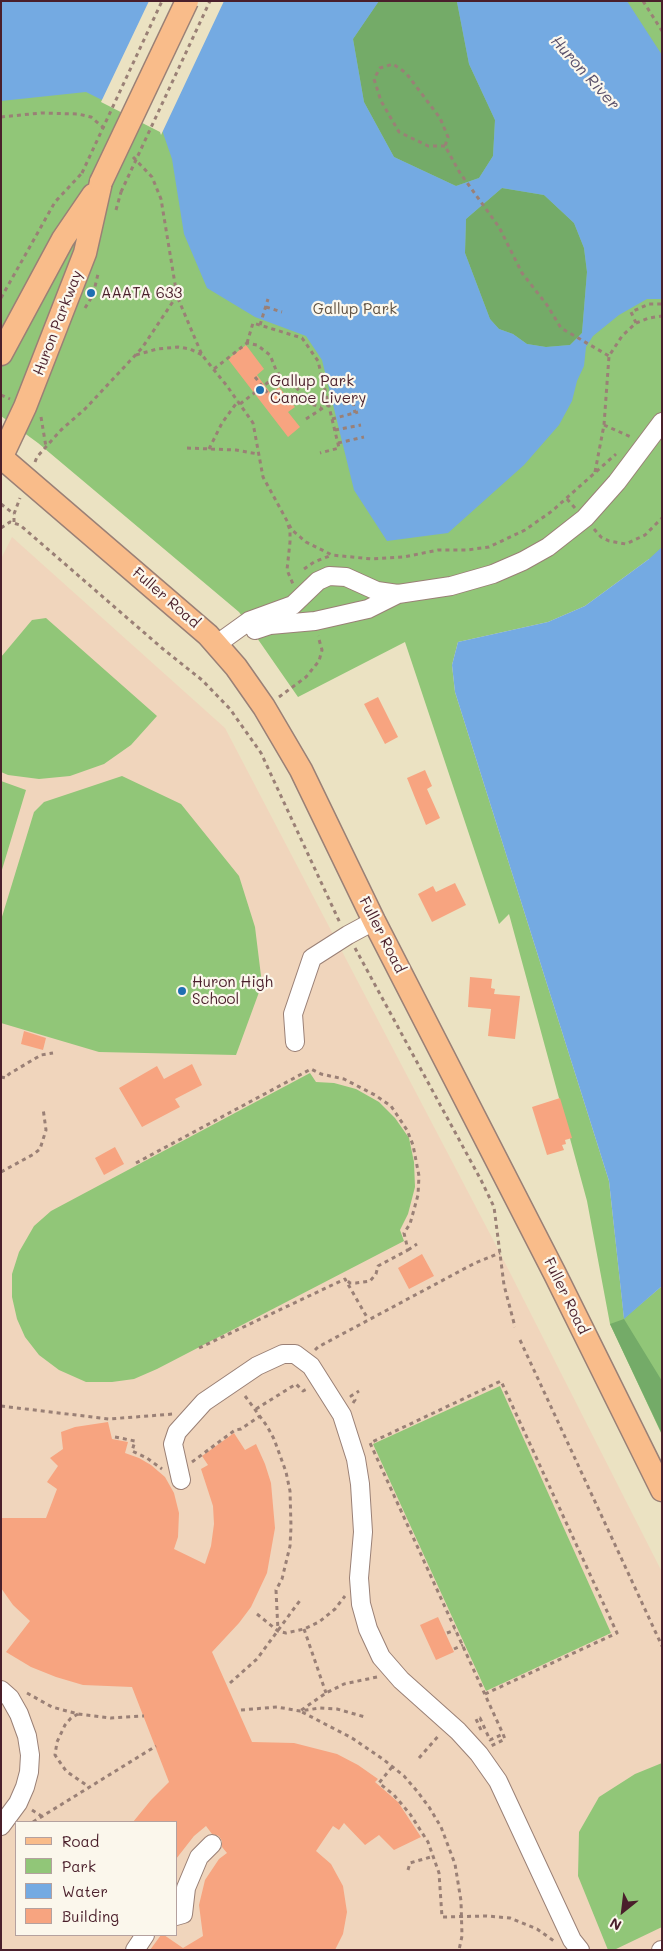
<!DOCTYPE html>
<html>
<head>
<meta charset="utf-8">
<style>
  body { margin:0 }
  #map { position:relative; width:663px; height:1951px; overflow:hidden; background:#ebe2c2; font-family:Mali,sans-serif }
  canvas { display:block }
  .frame { position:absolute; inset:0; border:2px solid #4a1f2b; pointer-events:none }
  .legend { position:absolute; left:15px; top:1821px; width:162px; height:115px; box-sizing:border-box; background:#fbf7ec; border:1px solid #b4a19f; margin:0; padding:6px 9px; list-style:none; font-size:15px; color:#4a1f2b }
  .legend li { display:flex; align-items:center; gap:10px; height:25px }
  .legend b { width:25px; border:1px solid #b4a19f }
  .north { position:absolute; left:598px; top:1886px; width:50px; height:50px; -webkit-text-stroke:4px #fbf7ec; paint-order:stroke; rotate:209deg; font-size:14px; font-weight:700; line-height:20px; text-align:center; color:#4a1f2b }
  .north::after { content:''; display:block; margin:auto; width:18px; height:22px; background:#4a1f2b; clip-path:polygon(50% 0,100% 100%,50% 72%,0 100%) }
</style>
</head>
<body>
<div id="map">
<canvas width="663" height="1951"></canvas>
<div class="frame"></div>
<ul class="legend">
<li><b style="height:6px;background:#f9bc8a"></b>Road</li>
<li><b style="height:14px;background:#91c678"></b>Park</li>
<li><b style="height:14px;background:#74aae2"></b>Water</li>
<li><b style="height:14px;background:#f7a480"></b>Building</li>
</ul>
<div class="north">N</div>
</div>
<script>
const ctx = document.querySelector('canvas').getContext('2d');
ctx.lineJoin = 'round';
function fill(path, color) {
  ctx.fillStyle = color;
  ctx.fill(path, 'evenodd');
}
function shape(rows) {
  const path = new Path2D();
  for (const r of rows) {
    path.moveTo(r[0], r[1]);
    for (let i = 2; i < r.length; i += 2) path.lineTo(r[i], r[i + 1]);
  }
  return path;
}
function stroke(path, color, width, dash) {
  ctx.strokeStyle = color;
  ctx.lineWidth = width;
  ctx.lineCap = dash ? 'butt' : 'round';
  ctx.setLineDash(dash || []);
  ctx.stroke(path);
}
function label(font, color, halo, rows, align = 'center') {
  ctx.font = font + ' Mali,sans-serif';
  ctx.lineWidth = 4.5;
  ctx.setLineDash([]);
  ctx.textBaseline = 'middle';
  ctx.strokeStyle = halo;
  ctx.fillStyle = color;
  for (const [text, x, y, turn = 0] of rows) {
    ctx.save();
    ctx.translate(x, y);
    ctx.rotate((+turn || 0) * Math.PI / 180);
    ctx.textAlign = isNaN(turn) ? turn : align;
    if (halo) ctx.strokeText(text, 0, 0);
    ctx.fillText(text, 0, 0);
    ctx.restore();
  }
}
const built = shape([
  [12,537,225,728,500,1253,662,1572,662,1950,1,1950,1,559],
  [16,1822,176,1822,176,1935,16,1935]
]);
const green = shape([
  [1,1,662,1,662,570,649,559,585,606,548,622,458,642,452,665,455,692,609,1181,624,1318,662,1286,662,1435,610,1324,587,1201,509,914,499,924,405,642,298,697,239,612,38,443,1,416],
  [46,618,157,716,131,745,104,764,70,776,39,779,8,775,1,772,1,657,32,620],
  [122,776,181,804,239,876,255,927,262,984,236,1055,99,1052,1,1023,1,920,34,812,44,802],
  [1,781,26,790,1,873],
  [310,1073,316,1082,334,1083,356,1089,379,1102,395,1118,409,1138,414,1162,415,1187,408,1214,400,1230,404,1241,157,1369,134,1379,112,1382,86,1382,59,1370,39,1355,25,1337,17,1319,12,1297,12,1274,19,1252,34,1226,51,1211],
  [500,1386,611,1633,486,1691,373,1444],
  [662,1763,662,1927,614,1950,608,1950,578,1876,579,1832,599,1797,635,1774]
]);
const forest = shape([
  [455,1,457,2,469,64,495,120,493,156,479,178,456,186,394,157,364,102,353,39,378,2],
  [502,188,544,195,574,223,584,248,587,272,582,333,570,345,546,347,527,344,513,334,499,329,490,319,465,253,466,219],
  [624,1319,662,1381,662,1434,610,1324]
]);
const water = shape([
  [1,1,379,1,353,39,364,102,394,157,456,186,479,178,493,156,495,120,469,64,457,2,455,1,627,1,662,55,662,299,647,299,619,315,593,336,586,347,584,366,577,381,572,401,559,425,524,465,448,533,387,541,354,490,322,360,306,336,255,317,207,288,184,234,172,159,162,130,86,92,1,101],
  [502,188,544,195,574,223,584,248,587,272,582,333,570,345,546,347,527,344,513,334,499,329,490,319,465,253,466,219],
  [662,547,662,1286,624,1319,609,1181,455,692,452,665,458,642,548,622,585,606,649,559]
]);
const pier = shape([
  [149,1,224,1,161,135,160,132,101,102]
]);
const building = shape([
  [246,345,264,369,257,375,271,394,279,387,295,407,288,412,300,427,288,437,228,359],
  [378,697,398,737,385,744,364,704],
  [425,770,432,786,427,789,440,818,426,825,407,778],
  [455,883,466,905,432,922,418,894,433,886,436,892],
  [470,977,492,979,491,988,495,989,494,994,520,996,515,1039,488,1036,491,1009,468,1007],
  [24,1031,46,1038,43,1050,21,1044],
  [192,1064,202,1085,175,1099,180,1107,142,1127,119,1088,157,1066,164,1079],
  [560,1098,572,1138,565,1140,566,1144,562,1145,564,1150,547,1155,532,1107],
  [115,1147,124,1164,104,1175,95,1158],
  [422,1254,434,1276,409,1289,398,1268],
  [108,1422,112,1439,128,1442,125,1453,139,1458,151,1465,165,1477,174,1493,179,1513,178,1537,174,1549,205,1564,211,1546,214,1524,213,1506,201,1469,208,1465,202,1456,234,1433,245,1450,256,1444,265,1464,271,1483,275,1528,267,1573,251,1607,239,1623,212,1652,252,1742,294,1743,337,1754,358,1765,378,1779,375,1782,398,1802,421,1837,394,1850,379,1835,365,1845,344,1823,339,1830,333,1826,316,1851,331,1864,343,1886,347,1912,343,1934,335,1950,150,1950,161,1935,164,1935,183,1948,203,1936,199,1905,205,1880,219,1859,227,1853,222,1847,222,1841,219,1836,212,1834,206,1826,194,1836,176,1859,176,1822,133,1822,151,1800,169,1782,132,1687,83,1685,56,1677,31,1667,6,1652,30,1621,13,1605,1,1588,1,1518,46,1518,57,1489,47,1482,58,1466,50,1458,63,1449,61,1432,75,1427],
  [438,1617,454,1652,436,1660,420,1625]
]);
const path = shape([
  [643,1,662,31],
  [1,117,41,113,78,114,91,117,105,129],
  [445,146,428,146,399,132,381,101,374,79,380,68,393,64,406,73,440,118,448,137,445,146,460,173,499,227,522,273,547,305,561,328,609,356],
  [133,157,152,177,161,199,177,296,202,355,227,386,253,423,263,477,292,530,306,542,332,555,372,559,404,557,438,550,467,550,489,547,525,530,552,511,616,454],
  [116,210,121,192],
  [1,298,55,202,82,173],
  [266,307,282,312],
  [85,308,93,295,98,274],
  [636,323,631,312,649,304,662,304],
  [260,325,268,299],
  [247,343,253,323,302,338,318,361,339,448,320,453],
  [136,355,157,349,178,347,190,349,202,355],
  [214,369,247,343,257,345,270,355,276,370,283,380,295,386,311,404,321,407],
  [255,377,269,395],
  [1,395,10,399],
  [353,402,355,413],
  [240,404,279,374],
  [343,404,359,400],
  [41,417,46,447],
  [306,419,329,404],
  [332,419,358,412],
  [604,425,631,437],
  [335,430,361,425],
  [338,443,364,437],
  [187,448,236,450,258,454],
  [209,449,222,423,238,401],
  [35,462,37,457,61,430,85,409,142,348,176,297],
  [595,472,604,425,609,356,622,336,636,323,649,318,662,316],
  [567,499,575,508],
  [1,504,14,514],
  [14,522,14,514,20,498],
  [288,525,290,530,290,542,287,570,293,584],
  [1,528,10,522,20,525,163,649,202,680,230,709,261,753,340,923],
  [594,529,601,537,609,541,626,544,645,535,662,518],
  [304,569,314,562,332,555],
  [279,697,306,677,319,661,322,650,318,636],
  [355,948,481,1180,494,1207,504,1285,515,1327],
  [1,1077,6,1078,9,1074,41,1055,53,1053],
  [136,1163,311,1069,321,1074,344,1079,375,1095,391,1106,407,1130,413,1145,419,1176,418,1195,410,1224,404,1233,408,1250,378,1266,376,1274,370,1281,356,1283,350,1283,345,1279],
  [1,1172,34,1154,40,1149,46,1130,43,1108],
  [408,1250,417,1244],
  [520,1340,662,1646],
  [199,1348,345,1279,368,1319],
  [315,1350,318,1347,475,1263,500,1253],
  [245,1396,267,1426,274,1439,286,1472,290,1491,291,1527,290,1546,282,1579,276,1590,278,1631],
  [353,1403,355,1400,351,1396,359,1391],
  [1,1406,109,1419,173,1414],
  [256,1409,296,1384,303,1391,307,1389],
  [115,1437,135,1441,132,1451,147,1458,162,1469],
  [192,1462,235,1430,241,1429,260,1416],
  [257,1614,278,1631,286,1633,304,1629,319,1622,335,1609,345,1596],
  [304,1629,326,1693],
  [447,1633,455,1630],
  [454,1649,463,1645],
  [377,1677,344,1684,326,1693,300,1711,352,1738,384,1760,404,1776,417,1791,429,1807,441,1827,455,1864,461,1901,462,1936,459,1950],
  [230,1683,257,1659,301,1599],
  [27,1693,52,1707,78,1714,111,1718,144,1716],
  [485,1694,617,1633,501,1381,370,1443,503,1734,505,1739,491,1746],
  [241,1710,277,1707,300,1711,320,1708,337,1709,365,1717],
  [78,1714,71,1718,65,1725,57,1742,55,1755,66,1771,89,1787],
  [481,1730,476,1719,480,1718,490,1740,503,1734],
  [419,1758,440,1734],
  [392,1767,379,1783,394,1795,410,1814,428,1842,439,1873,442,1917,487,1916,510,1918,537,1929,554,1941],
  [32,1810,43,1817],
  [33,1822,156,1746],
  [408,1870,410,1863,434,1856]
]);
const minor = shape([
  [255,630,270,625,315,621,359,611,368,609,398,594],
  [217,644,249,621,293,605,318,581,329,576,346,577,377,591,398,594,451,586,493,574,523,561,548,547,585,518,617,482,662,422],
  [295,1042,293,1014,312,958,348,935,374,921],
  [181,1480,173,1444,177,1432,204,1402,257,1366,283,1354,295,1354,311,1366,342,1415,356,1459,360,1484,363,1532,359,1578,361,1604,368,1629,381,1657,401,1680,458,1731,479,1754,498,1781,572,1940,580,1950],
  [1,1690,10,1698,19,1714,27,1736,30,1755,29,1772,25,1787,18,1803,1,1826],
  [176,1916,183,1914,186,1888,199,1857,212,1844],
  [135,1950,145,1935],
  [661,1950,662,1950]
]);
const major = shape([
  [1,354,63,239,93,195],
  [1,457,208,635,236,667,264,707,301,770,374,921,555,1274,662,1490],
  [1,458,25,407,85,253,101,182]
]);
const pathBridge = shape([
  [82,173,162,1],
  [121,192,210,1]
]);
const majorBridge = shape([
  [101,182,187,1]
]);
const markers = [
  [91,293,5,"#1f6fb2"],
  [260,390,5,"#1f6fb2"],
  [182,991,5,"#1f6fb2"]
];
const poiNames = [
  ["AAATA 633",101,293],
  ["Gallup Park",270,381],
  ["Canoe Livery",270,398],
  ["Huron High",192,982],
  ["School",192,999]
];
const parkNames = [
  ["Gallup Park",355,309]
];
const streetNames = [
  ["Huron Parkway",58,323,-69],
  ["Fuller Road",166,598,41],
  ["Fuller Road",382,935,63],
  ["Fuller Road",566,1296,64]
];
const waterNames = [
  ["Huron River",585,73,48]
];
fill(built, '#f0d5bc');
fill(green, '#91c678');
fill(forest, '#74ab68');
fill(water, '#74aae2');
fill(pier, '#ebe2c2');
fill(building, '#f7a480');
stroke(minor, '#9a8076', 20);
stroke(major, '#9a8076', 25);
stroke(path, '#9a8076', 3, [4, 4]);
stroke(minor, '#fff', 18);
stroke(major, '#f9bc8a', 22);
stroke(majorBridge, '#9a8076', 25, []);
stroke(pathBridge, '#9a8076', 3, [4, 4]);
stroke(majorBridge, '#f9bc8a', 22);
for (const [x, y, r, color] of markers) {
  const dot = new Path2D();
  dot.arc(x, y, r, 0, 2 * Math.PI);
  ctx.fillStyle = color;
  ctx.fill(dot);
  stroke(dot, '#fbf7ec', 2);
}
label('15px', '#4a1f2b', '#fbf7ec', poiNames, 'left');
label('15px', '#5f5142', '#fbf7ec', parkNames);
label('15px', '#4a1f2b', '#fbf7ec', streetNames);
label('italic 16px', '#59506b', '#fbf7ec', waterNames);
</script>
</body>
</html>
